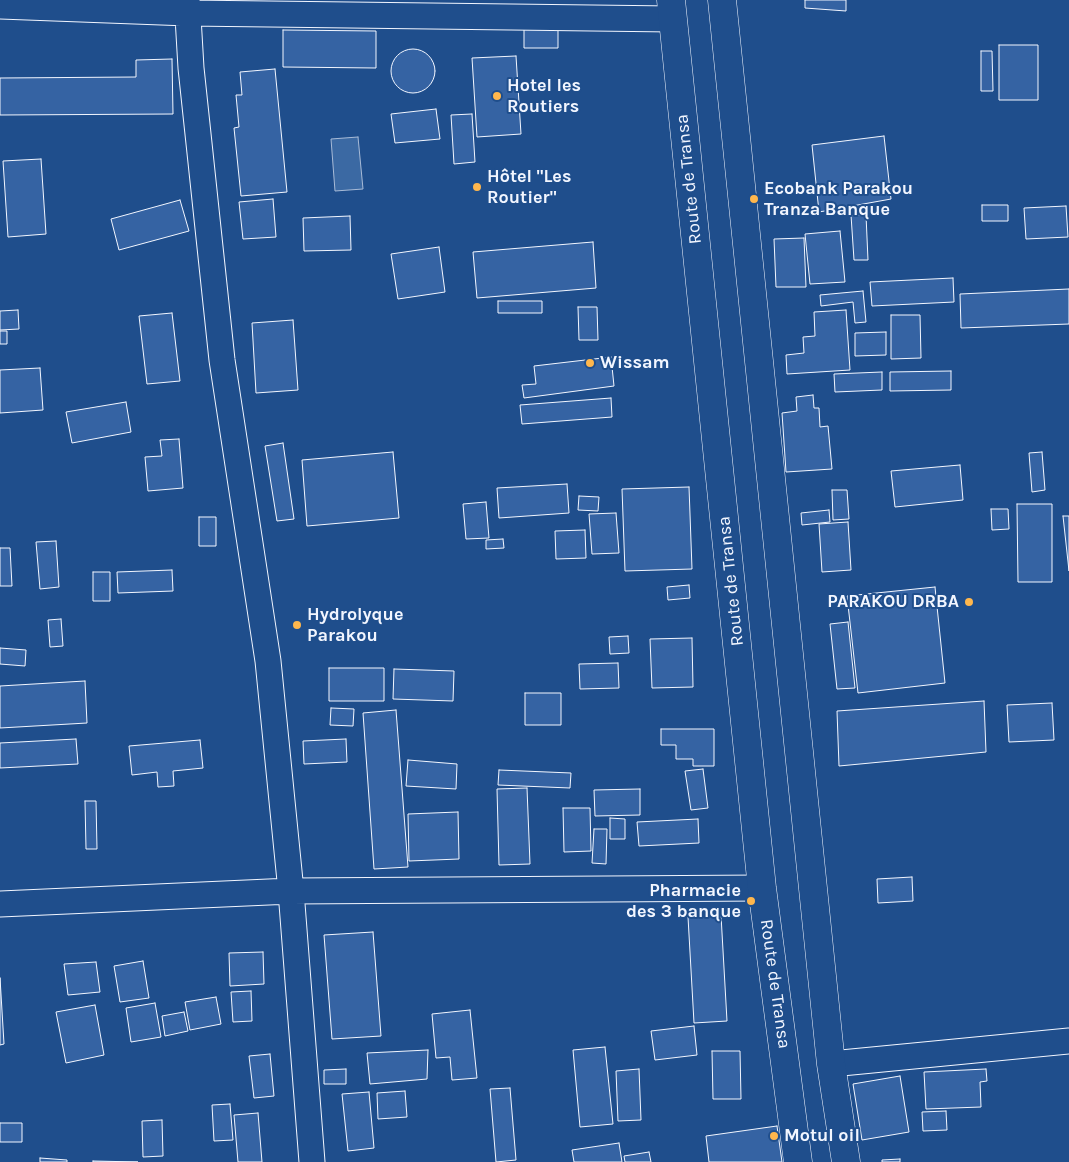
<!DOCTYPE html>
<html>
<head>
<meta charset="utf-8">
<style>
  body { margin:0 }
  canvas { display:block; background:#1f4e8c }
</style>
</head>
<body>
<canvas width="1069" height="1162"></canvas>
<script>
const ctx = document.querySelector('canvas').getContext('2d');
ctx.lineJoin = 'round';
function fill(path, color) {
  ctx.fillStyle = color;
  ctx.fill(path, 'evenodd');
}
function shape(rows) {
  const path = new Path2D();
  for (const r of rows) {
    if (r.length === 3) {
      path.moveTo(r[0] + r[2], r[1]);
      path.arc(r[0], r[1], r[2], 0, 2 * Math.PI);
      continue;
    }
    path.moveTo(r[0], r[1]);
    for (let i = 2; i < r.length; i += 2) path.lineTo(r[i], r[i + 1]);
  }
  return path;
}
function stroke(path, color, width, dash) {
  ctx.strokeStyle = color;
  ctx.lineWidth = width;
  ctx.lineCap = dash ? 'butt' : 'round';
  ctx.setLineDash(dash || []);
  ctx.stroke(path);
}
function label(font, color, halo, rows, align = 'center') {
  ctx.font = font + ' Karla,sans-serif';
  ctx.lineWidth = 4;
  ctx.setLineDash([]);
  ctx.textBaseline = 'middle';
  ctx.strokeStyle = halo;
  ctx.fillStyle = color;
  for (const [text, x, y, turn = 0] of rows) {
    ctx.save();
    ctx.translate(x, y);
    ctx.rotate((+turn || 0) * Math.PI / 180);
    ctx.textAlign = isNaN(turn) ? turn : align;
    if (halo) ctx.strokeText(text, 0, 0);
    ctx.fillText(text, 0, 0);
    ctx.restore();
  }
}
const water = shape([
  [358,137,363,189,335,191,331,139,358,137]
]);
const building = shape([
  [805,0,846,0,846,11,805,8,805,0],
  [524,28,558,28,558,48,524,48,524,28],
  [283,30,376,31,376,68,283,67,283,30],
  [999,45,1038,45,1038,100,999,100,999,45],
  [413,71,22],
  [981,51,992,51,993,91,981,91,981,51],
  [516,56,521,134,477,137,472,58,516,56],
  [172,59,173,114,0,115,0,78,136,77,136,60,172,59],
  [275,69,287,192,241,196,234,128,239,127,236,95,242,95,240,72,275,69],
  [436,109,440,139,395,143,391,114,436,109],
  [472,114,475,162,454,164,451,115,472,114],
  [884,136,891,199,819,212,812,145,884,136],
  [41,159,46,234,8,237,3,161,41,159],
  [273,199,276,237,243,239,239,202,273,199],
  [180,200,189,231,119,250,111,219,180,200],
  [982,205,1008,205,1008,221,982,221,982,205],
  [1066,206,1068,237,1026,239,1024,208,1066,206],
  [851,215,866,215,868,260,854,260,851,215],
  [350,216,351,250,304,251,303,218,350,216],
  [840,231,845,282,810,284,805,234,840,231],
  [804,238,806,287,776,287,774,239,804,238],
  [593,242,596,288,477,298,473,252,593,242],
  [439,247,445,292,398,299,391,254,439,247],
  [953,278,954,302,872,306,870,282,953,278],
  [1069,289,1069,324,961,328,960,294,1069,289],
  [863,291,866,322,855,323,853,302,821,306,820,295,863,291],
  [498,301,542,301,542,313,498,313,498,301],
  [578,307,597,307,598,340,579,340,578,307],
  [18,310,19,329,0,330,0,311,18,310],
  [846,310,850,370,787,374,786,355,804,353,803,337,815,336,814,312,846,310],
  [172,313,180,381,147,384,139,316,172,313],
  [891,315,920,315,921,358,891,359,891,315],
  [293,320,298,390,256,393,252,323,293,320],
  [0,331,7,331,7,344,0,344,0,331],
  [886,332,886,355,855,356,855,333,886,332],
  [611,357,614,386,524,398,522,385,536,384,534,366,611,357],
  [40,368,43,410,0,413,0,370,40,368],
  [951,371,951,390,890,391,890,372,951,371],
  [882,372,882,390,835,392,834,374,882,372],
  [813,395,814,408,819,408,820,427,828,426,832,469,786,472,782,413,797,411,796,397,813,395],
  [611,398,612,417,522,424,520,405,611,398],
  [126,402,131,432,72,443,66,412,126,402],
  [179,439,183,488,148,491,145,457,162,456,160,440,179,439],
  [283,443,294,519,277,521,265,446,283,443],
  [393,452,399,518,307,526,302,460,393,452],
  [1042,452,1045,490,1032,492,1029,453,1042,452],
  [960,465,963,500,895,507,891,471,960,465],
  [567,484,569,513,499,518,497,488,567,484],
  [689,487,692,569,625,571,622,489,689,487],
  [832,490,847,490,849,519,833,520,832,490],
  [579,496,599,497,598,511,578,510,579,496],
  [486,502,489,538,466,539,463,504,486,502],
  [1017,504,1052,504,1052,582,1018,582,1017,504],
  [991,509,1008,509,1009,529,992,530,991,509],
  [829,510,830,522,802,525,801,513,829,510],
  [616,513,619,553,592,554,589,514,616,513],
  [1063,516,1069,516,1069,571,1063,516],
  [199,517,216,517,216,546,199,546,199,517],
  [848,522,851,570,822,572,819,524,848,522],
  [585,530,586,558,556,559,555,531,585,530],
  [503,539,504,548,486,549,486,540,503,539],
  [56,541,59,587,40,589,36,542,56,541],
  [0,548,10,548,12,586,0,586,0,548],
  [172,570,173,591,118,593,117,572,172,570],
  [93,572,110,572,110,601,93,601,93,572],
  [689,585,690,598,668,600,667,587,689,585],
  [935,587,945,683,858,693,847,596,935,587],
  [61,619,63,646,50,647,48,620,61,619],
  [848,622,855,688,837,689,830,624,848,622],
  [628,636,629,653,610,654,609,637,628,636],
  [692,638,693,687,652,688,650,639,692,638],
  [0,648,26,650,25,666,0,664,0,648],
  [618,663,619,688,580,689,579,664,618,663],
  [329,668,384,668,384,701,329,701,329,668],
  [394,669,454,671,453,701,393,699,394,669],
  [85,681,87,723,0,728,0,686,85,681],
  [525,693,561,693,561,725,525,725,525,693],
  [984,701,986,752,839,766,837,711,984,701],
  [1052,703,1054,740,1009,742,1007,705,1052,703],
  [331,708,354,709,353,726,330,725,331,708],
  [396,710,408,867,374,869,363,713,396,710],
  [661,729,714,729,714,766,693,766,693,759,676,759,676,745,661,745,661,729],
  [76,739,78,764,0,768,0,743,76,739],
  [346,739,347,762,304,764,303,741,346,739],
  [200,740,203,768,173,771,174,786,158,787,157,772,132,775,129,746,200,740],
  [408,760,457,764,456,789,406,786,408,760],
  [703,769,708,808,691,810,685,771,703,769],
  [499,770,571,773,570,788,498,785,499,770],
  [527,788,530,864,499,865,497,789,527,788],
  [640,789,640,815,595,816,594,790,640,789],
  [85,801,96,801,97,849,86,849,85,801],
  [563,808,590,808,591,851,564,852,563,808],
  [458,812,459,859,409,861,408,814,458,812],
  [610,818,625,819,625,839,610,839,610,818],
  [698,819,699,843,639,846,637,822,698,819],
  [594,829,607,829,606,864,592,863,594,829],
  [912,877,913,901,878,903,877,879,912,877],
  [721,915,727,1021,694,1023,688,917,721,915],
  [373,932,381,1036,332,1039,324,935,373,932],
  [263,952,264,984,230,986,229,953,263,952],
  [143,961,149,998,120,1002,114,966,143,961],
  [96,962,100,992,68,995,64,964,96,962],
  [0,978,4,1044,0,1045,0,978],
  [251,991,252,1021,233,1022,231,992,251,991],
  [216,997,221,1024,190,1030,185,1002,216,997],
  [155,1003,161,1037,131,1042,126,1008,155,1003],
  [95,1005,104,1055,66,1063,56,1012,95,1005],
  [470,1010,477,1078,452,1080,450,1057,436,1058,432,1014,470,1010],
  [184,1012,188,1031,165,1036,162,1016,184,1012],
  [694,1026,697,1055,655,1060,651,1031,694,1026],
  [605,1047,613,1124,580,1127,573,1050,605,1047],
  [428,1050,427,1079,370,1084,367,1053,428,1050],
  [712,1051,740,1051,741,1099,713,1099,712,1051],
  [270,1054,274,1096,254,1098,249,1056,270,1054],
  [346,1069,346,1084,324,1084,324,1070,346,1069],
  [639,1069,641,1120,618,1121,616,1071,639,1069],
  [986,1069,987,1081,980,1082,981,1107,926,1109,924,1072,986,1069],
  [900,1076,909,1132,862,1140,853,1084,900,1076],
  [510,1088,516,1160,496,1162,490,1089,510,1088],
  [405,1091,407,1117,378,1119,377,1093,405,1091],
  [369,1092,374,1148,348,1151,342,1094,369,1092],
  [230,1104,233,1140,214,1141,212,1105,230,1104],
  [946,1111,947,1130,923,1131,922,1112,946,1111],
  [258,1113,262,1162,238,1162,234,1115,258,1113],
  [162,1120,163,1156,143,1157,142,1121,162,1120],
  [0,1123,22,1123,22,1142,0,1142,0,1123],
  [777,1126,782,1162,709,1162,706,1136,777,1126],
  [619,1143,622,1162,574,1162,572,1150,619,1143],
  [649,1152,651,1162,625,1162,624,1156,649,1152],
  [40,1158,67,1160,67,1162,40,1162,40,1158],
  [900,1159,900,1162,882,1162,882,1160,900,1159],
  [93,1161,138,1162,93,1162,93,1161]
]);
const minor = shape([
  [187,0,191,68,222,360,268,661,291,891,312,1162],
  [0,6,188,13,673,19],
  [0,904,291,891,762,888],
  [831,1064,1069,1041]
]);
const primary = shape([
  [671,0,762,888,798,1162],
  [722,0,831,1064,846,1162]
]);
const markers = [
  [497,96,5,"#ffb74d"],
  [477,187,5,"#ffb74d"],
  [754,199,5,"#ffb74d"],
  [590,363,5,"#ffb74d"],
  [969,602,5,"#ffb74d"],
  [297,625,5,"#ffb74d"],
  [751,901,5,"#ffb74d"],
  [774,1136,5,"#ffb74d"]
];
const poiNames = [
  ["Hotel les",507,86],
  ["Routiers",507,107],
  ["Hôtel \"Les",487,177],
  ["Routier\"",487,198],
  ["Ecobank Parakou",764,189],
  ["Tranza Banque",764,210],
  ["Wissam",600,363],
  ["PARAKOU DRBA",959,602,"right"],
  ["Hydrolyque",307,615],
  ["Parakou",307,636],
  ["Pharmacie",741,891,"right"],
  ["des 3 banque",741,912,"right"],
  ["Motul oil",784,1136]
];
const streetNames = [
  ["Route de Transa",689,179,-96],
  ["Route de Transa",731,581,-96],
  ["Route de Transa",775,984,82]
];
fill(water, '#3b69a3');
stroke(water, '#a8bbd7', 1);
fill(building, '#3563a3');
stroke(building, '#f2f6ff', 1);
stroke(minor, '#f2f6ff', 27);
stroke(primary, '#f2f6ff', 29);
stroke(minor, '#1f4e8c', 25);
stroke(primary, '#1f4e8c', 28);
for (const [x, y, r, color] of markers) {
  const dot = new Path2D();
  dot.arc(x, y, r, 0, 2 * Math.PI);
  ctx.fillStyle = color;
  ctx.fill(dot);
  stroke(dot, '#1f4e8c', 2);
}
label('bold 18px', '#f2f6ff', '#1f4e8c', poiNames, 'left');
label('18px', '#f2f6ff', '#1f4e8c', streetNames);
</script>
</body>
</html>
